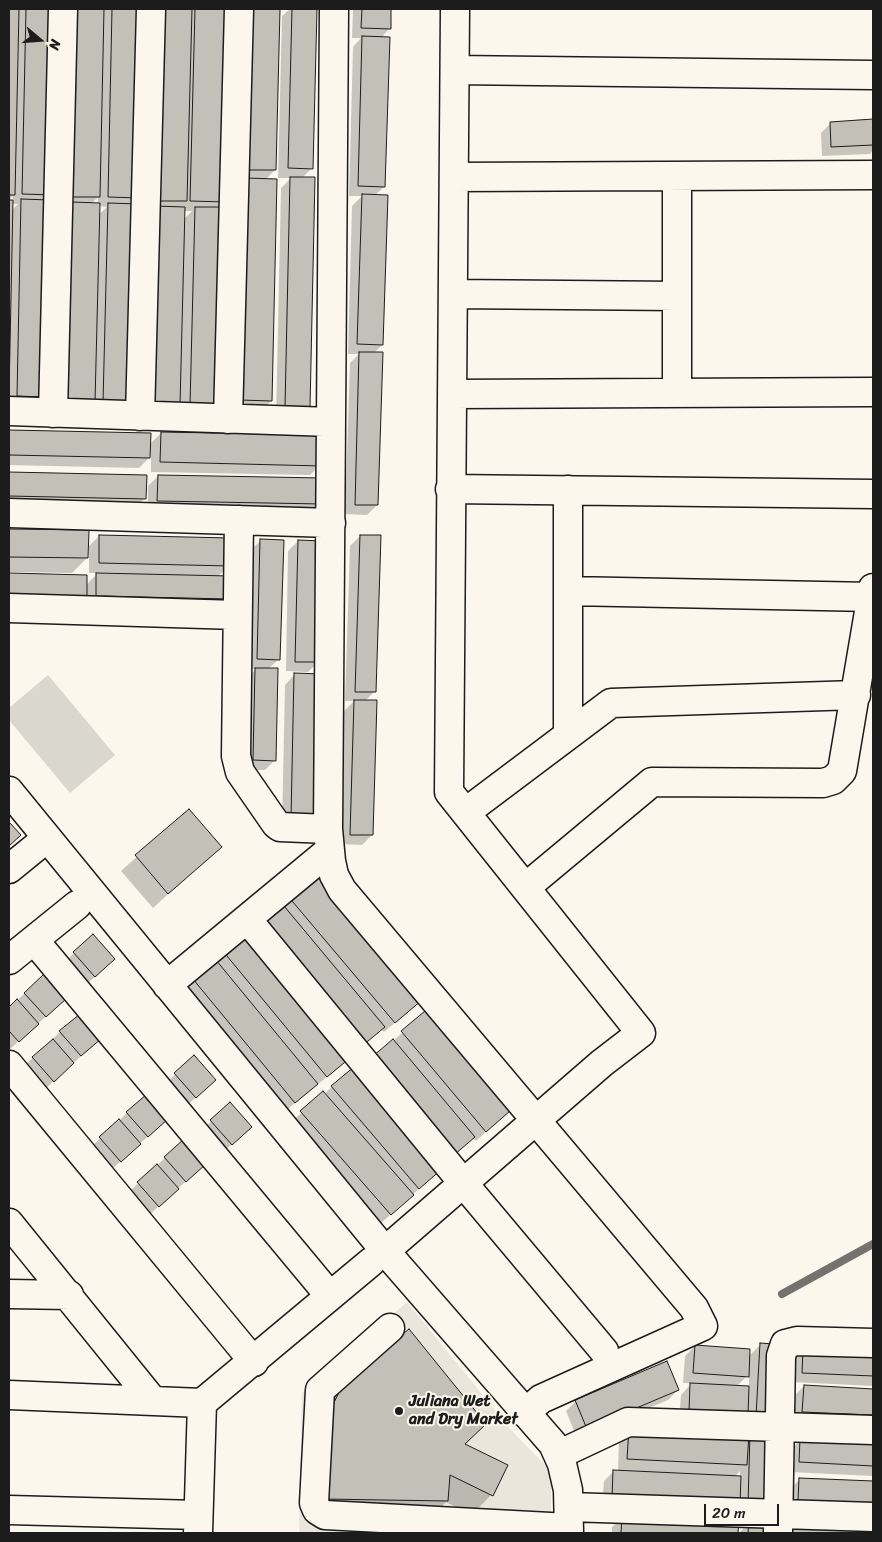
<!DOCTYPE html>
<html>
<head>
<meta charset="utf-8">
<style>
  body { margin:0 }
  #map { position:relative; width:882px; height:1542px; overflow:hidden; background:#fbf7ec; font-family:Sriracha,sans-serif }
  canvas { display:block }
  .frame { position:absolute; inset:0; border:10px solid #1c1c1c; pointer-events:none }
  .north { position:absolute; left:15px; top:15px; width:50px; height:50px; -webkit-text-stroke:4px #fbf7ec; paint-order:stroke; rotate:108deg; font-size:14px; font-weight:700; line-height:20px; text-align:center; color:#1c1c1c }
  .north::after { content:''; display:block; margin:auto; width:18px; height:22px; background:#1c1c1c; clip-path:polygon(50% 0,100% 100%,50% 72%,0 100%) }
  .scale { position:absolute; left:704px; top:1504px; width:75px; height:22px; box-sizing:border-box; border:2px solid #1c1c1c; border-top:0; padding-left:6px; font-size:15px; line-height:18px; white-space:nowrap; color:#1c1c1c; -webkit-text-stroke:4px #fbf7ec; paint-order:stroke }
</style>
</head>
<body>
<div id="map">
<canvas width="882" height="1542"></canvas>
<div class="frame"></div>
<div class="north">N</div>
<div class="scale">20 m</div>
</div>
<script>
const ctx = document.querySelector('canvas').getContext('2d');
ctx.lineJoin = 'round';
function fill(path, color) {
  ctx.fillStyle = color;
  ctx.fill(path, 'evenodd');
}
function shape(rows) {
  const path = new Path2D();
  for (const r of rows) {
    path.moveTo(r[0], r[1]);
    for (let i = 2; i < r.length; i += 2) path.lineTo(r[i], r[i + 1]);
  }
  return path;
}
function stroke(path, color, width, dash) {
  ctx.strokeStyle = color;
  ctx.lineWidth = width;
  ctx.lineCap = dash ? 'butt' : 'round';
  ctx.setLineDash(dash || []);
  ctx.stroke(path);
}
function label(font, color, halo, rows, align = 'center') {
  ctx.font = font + ' Sriracha,sans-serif';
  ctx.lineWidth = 4;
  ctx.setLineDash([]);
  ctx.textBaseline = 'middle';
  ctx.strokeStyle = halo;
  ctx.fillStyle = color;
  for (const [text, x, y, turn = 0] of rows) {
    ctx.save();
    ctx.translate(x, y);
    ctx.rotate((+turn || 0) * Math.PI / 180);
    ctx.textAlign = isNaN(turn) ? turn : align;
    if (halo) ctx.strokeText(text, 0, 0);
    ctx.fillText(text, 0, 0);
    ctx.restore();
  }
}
const built = shape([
  [407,1302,511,1430,551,1471,551,1533,299,1533,302,1393]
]);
const green = shape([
  [48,675,115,755,70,793,9,720,9,708]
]);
const shadow = shape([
  [9,9,56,9,44,397,34,407,9,406,9,202,13,202,13,196,9,200],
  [12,204,18,204,12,210],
  [66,9,144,9,133,402,58,411],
  [98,197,98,204,91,204],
  [98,206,107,207,98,215],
  [158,9,190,9,190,11,192,9,229,9,225,201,218,208,218,405,169,415,149,210],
  [184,211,192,211,183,220],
  [247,9,279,9,275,170,265,180,271,401,261,411,231,410],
  [290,9,316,9,312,168,302,178,309,407,276,417,281,188,291,178,278,178,282,16],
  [353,9,390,9,389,29,381,38,384,187,374,196,382,345,374,353,377,505,367,515,345,514,350,363,359,354,348,354,352,206,362,196,349,196,353,47,361,38,352,38],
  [873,121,873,150,870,154,822,156,821,133,831,123],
  [9,432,150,434,149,445,161,433,320,465,310,475,151,472,151,456,139,468,9,465],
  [9,473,146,476,145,498,135,508,9,506],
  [158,476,321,504,311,514,148,510,148,486],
  [9,530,87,532,87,558,72,573,9,572],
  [99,536,229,566,217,577,228,599,218,609,9,616,9,574,86,576,86,585,98,573,89,573,89,546],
  [360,536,375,691,365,701,372,835,362,845,340,844,344,711,354,701,345,701,350,546],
  [261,540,279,659,268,669,275,760,265,770,244,770,246,679,256,669,247,668,251,550],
  [298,541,318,662,308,672,286,671,288,551],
  [295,674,317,818,282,827,285,685],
  [189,810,220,847,153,908,121,871],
  [288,896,410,1010,384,1032,381,1029,352,1055,278,906],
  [223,951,338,1068,284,1112,179,984],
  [74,953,104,969,84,986,64,963],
  [25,993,54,1009,9,1050,9,1008],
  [425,1013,498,1121,476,1141,473,1137,444,1164,393,1041],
  [60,1032,90,1048,43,1091,23,1067],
  [194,1057,204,1090,185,1107,165,1084],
  [332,1087,430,1179,380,1224,291,1122],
  [230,1104,240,1137,221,1154,201,1131],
  [127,1113,156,1129,110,1171,90,1148],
  [165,1158,195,1173,148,1216,128,1193],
  [760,1345,770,1416,679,1422,681,1395,692,1383,683,1383,685,1356,695,1346,748,1357],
  [749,1374,749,1387,737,1386],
  [803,1351,873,1354,873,1386,792,1382,793,1361],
  [344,1385,506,1465,491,1495,472,1515,446,1502,428,1520,305,1518,309,1436,324,1405],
  [804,1386,873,1390,873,1425,793,1421,794,1396],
  [678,1390,668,1400,577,1438,566,1411,576,1401],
  [629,1429,751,1433,765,1505,602,1508,604,1481,614,1471,618,1471,619,1439],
  [740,1471,740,1477,734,1477],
  [800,1440,873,1444,873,1476,789,1472,790,1451],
  [800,1479,873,1482,873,1515,788,1510,790,1489],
  [623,1517,738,1523,737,1533,612,1533,612,1527],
  [750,1521,765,1533,739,1533],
  [793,1527,873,1531,873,1533,787,1533]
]);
const stream = shape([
  [782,1294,873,1244]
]);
const building = shape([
  [9,9,19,9,15,195,9,195,9,9],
  [26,9,57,9,53,195,22,194,26,9],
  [75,9,104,9,100,197,71,197,75,9],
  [112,9,145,9,140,198,108,197,112,9],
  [163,9,192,9,187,201,158,201,163,9],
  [195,9,231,9,226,202,190,201,195,9],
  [251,9,280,9,276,170,247,170,251,9],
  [292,9,317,9,313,169,288,168,292,9],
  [362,9,391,9,391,29,361,28,362,9],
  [362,36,390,37,385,187,358,186,362,36],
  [873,119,873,145,831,147,830,122,873,119],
  [290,177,315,177,310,408,285,407,290,177],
  [246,178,277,179,272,401,240,400,246,178],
  [362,194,388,195,383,345,357,344,362,194],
  [21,199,50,200,45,397,17,396,21,199],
  [9,200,13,200,9,395,9,200],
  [72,202,100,203,95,402,67,401,72,202],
  [108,203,139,204,134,403,103,402,108,203],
  [155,206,185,207,180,405,150,405,155,206],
  [195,207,224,207,220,405,190,405,195,207],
  [359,352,383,352,378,505,355,505,359,352],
  [9,430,151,433,150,458,9,455,9,430],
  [161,432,322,435,322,466,160,462,161,432],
  [9,472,147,475,146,499,9,496,9,472],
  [158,475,323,478,322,504,157,501,158,475],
  [9,529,89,530,88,558,9,557,9,529],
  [99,535,231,538,230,566,99,563,99,535],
  [360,535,381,535,376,692,355,692,360,535],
  [260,539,284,540,280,660,257,659,260,539],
  [298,540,322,541,320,662,295,662,298,540],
  [9,573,87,575,87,603,9,601,9,573],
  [96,573,230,576,229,599,96,596,96,573],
  [255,668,278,668,276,761,253,760,255,668],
  [294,673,321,674,318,818,291,818,294,673],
  [354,700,377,700,373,835,350,835,354,700],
  [189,809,222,847,168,894,135,855,189,809],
  [9,822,21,835,9,846,9,822],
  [314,872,422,1000,395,1023,287,895,314,872],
  [284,906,385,1027,362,1046,262,924,284,906],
  [244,931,350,1058,327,1077,222,950,244,931],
  [93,934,115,959,95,977,73,952,93,934],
  [211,954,318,1084,295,1103,188,973,211,954],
  [44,974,66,999,46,1017,24,993,44,974],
  [17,999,39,1024,19,1042,9,1031,9,1007,17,999],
  [425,1011,510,1111,486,1132,401,1031,425,1011],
  [80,1014,102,1038,81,1056,59,1031,80,1014],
  [53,1039,74,1063,54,1082,32,1057,53,1039],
  [393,1039,475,1137,454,1155,372,1057,393,1039],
  [194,1055,216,1080,196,1098,174,1073,194,1055],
  [355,1066,442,1169,419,1189,331,1086,355,1066],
  [323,1091,414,1195,391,1215,300,1111,323,1091],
  [147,1094,168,1119,148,1137,126,1112,147,1094],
  [230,1102,252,1127,232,1145,210,1120,230,1102],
  [119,1119,141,1144,121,1162,99,1137,119,1119],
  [184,1139,206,1164,186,1182,164,1157,184,1139],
  [157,1164,179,1189,159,1207,137,1182,157,1164],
  [409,1329,486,1424,465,1444,508,1465,493,1496,450,1475,448,1501,323,1499,328,1415,343,1384,409,1329],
  [760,1343,774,1344,771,1416,756,1416,760,1343],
  [695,1345,750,1349,749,1377,693,1373,695,1345],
  [803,1349,873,1353,873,1376,802,1373,803,1349],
  [667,1361,679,1390,587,1429,575,1400,667,1361],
  [690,1383,749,1386,748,1415,689,1412,690,1383],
  [804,1385,873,1389,873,1415,802,1412,804,1385],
  [629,1428,749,1434,747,1465,627,1459,629,1428],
  [750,1432,769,1432,766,1505,748,1505,750,1432],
  [800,1439,873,1443,873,1466,799,1462,800,1439],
  [613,1470,741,1476,740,1504,612,1498,613,1470],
  [799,1478,873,1481,873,1504,798,1501,799,1478],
  [622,1516,739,1521,738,1533,621,1533,622,1516],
  [749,1520,768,1521,767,1533,748,1533,749,1520],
  [793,1525,873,1529,873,1533,792,1533,793,1525]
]);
const minor = shape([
  [334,9,328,829,331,861,334,875,342,890,694,1308,703,1326,541,1399,525,1413],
  [455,70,873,75],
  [677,176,677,393],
  [454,177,873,175],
  [453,294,677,296],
  [452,394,873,392],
  [9,411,331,422],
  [53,413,63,9],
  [140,416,151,9],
  [228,419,239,9],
  [450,489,873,494],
  [568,490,568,734],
  [9,513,331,523],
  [239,520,236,756,240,772,276,824,280,827,328,829],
  [568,591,872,597],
  [9,608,237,615],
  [9,791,385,1251,553,1444,562,1464,568,1490,569,1533],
  [466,812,611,703,856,695],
  [9,869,47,838],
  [526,887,652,782,823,783,833,780,842,771,873,588],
  [247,919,464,1184,604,1351],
  [34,940,330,1296],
  [9,960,77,905],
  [167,985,330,850],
  [9,1065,254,1362],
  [9,1223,153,1401],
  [385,1251,602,1063,641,1033,449,792,455,9],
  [9,1294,69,1295],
  [390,1328,320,1390,314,1503,317,1510,325,1515,569,1528],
  [9,1395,202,1403],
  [558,1455,628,1422,873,1430],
  [569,1507,873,1517],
  [9,1510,198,1515],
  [778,1532,781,1356,785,1344,797,1341,873,1343],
  [198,1533,202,1403,371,1262]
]);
const markers = [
  [399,1411,5,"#1c1c1c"]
];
const poiNames = [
  ["Juliana Wet",409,1402],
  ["and Dry Market",409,1420]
];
fill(built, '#eae6dc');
fill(green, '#dad7ce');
fill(shadow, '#0003');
stroke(stream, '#74726e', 8);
fill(building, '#c3c0b8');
stroke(building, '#1c1c1c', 1);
stroke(minor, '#1c1c1c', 31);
stroke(minor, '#fbf7ec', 28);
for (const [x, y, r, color] of markers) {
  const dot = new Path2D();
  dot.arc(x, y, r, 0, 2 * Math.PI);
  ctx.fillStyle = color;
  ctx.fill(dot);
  stroke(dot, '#fbf7ec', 2);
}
label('bold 16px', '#1c1c1c', '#fbf7ec', poiNames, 'left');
</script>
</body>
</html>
